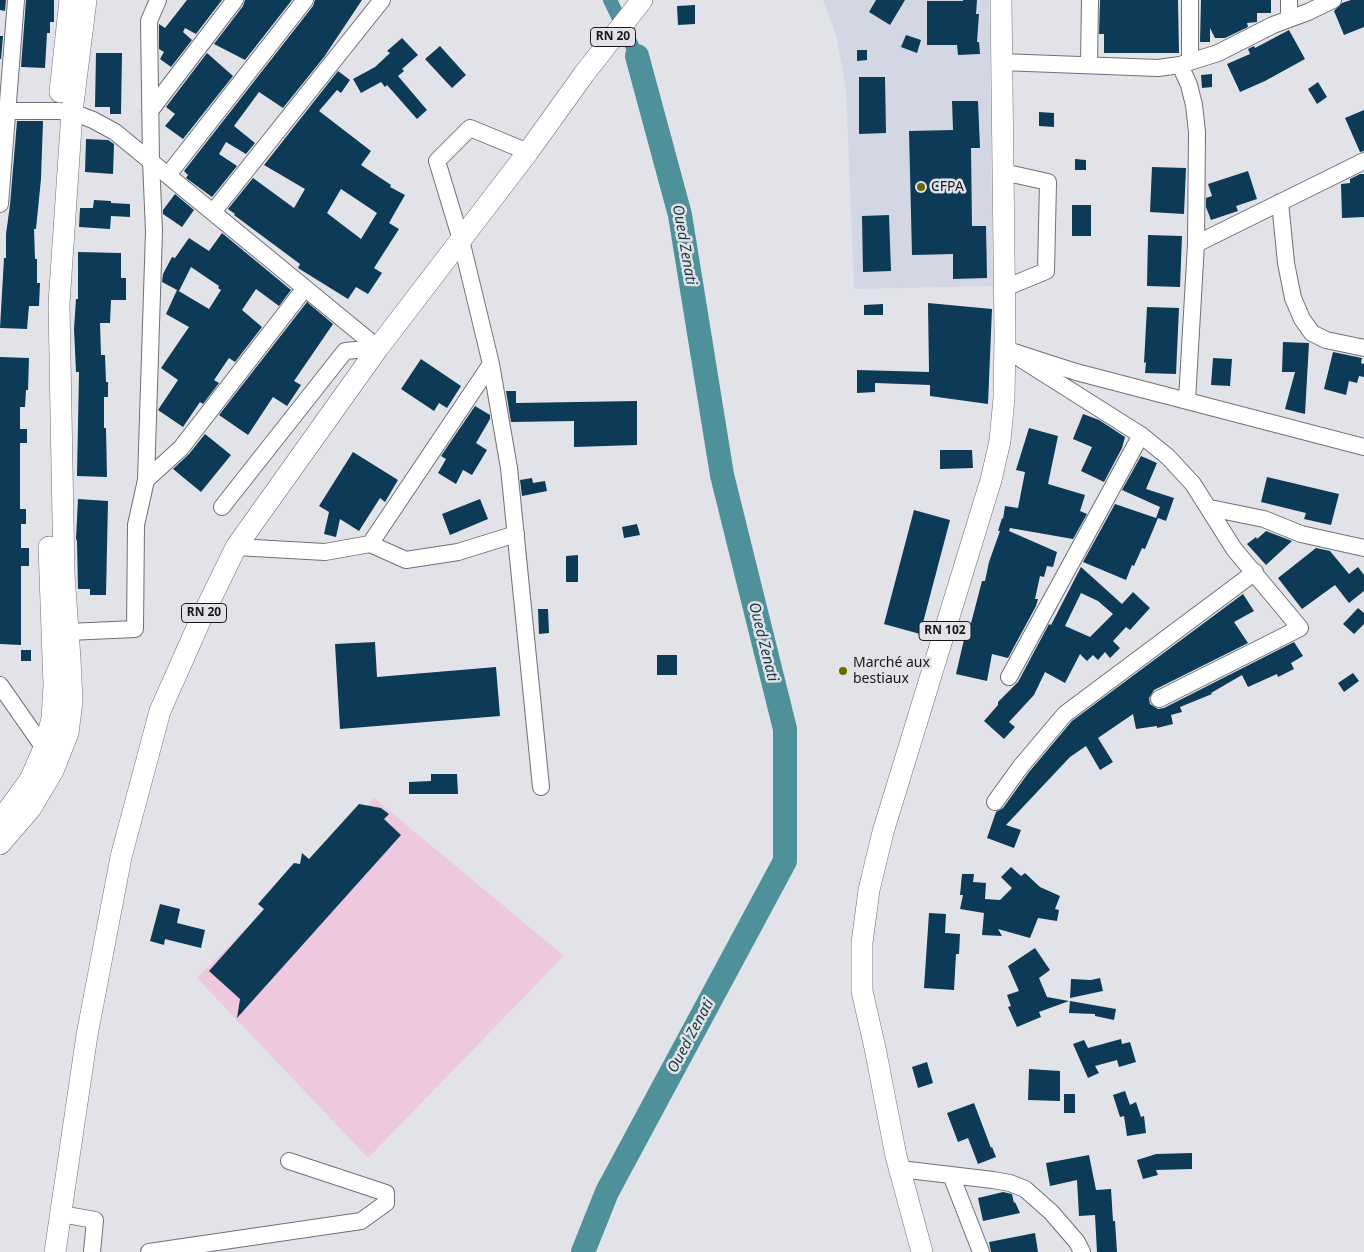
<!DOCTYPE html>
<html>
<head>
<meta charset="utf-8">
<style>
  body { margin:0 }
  canvas { display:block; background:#e2e3e9 }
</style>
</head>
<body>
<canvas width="1364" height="1252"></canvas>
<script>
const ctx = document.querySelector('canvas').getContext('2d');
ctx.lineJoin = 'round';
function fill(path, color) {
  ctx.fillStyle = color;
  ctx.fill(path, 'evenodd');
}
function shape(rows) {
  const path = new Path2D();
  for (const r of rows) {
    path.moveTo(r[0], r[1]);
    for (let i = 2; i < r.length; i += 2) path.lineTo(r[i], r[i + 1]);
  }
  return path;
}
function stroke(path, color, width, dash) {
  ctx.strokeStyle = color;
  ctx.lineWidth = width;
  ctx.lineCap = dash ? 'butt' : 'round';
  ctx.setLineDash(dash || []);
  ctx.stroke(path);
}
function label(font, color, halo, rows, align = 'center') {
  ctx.font = font + ' "Noto Sans",sans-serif';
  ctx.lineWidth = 5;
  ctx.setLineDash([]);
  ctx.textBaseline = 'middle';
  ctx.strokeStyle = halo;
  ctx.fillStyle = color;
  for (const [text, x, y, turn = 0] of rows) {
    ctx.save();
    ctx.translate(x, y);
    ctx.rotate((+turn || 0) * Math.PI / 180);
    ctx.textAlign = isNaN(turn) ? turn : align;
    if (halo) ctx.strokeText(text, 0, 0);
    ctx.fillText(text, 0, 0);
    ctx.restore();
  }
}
const built = shape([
  [823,0,989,0,993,286,854,289,846,89,836,35]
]);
const green = shape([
  [374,798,564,956,368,1158,197,978]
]);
const canal = shape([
  [610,0,637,56]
]);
const river = shape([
  [583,1252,607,1192,785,861,785,729,722,475,680,215,637,56]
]);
const building = shape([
  [0,0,6,0,5,11,0,10],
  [26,0,54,0,54,22,50,22,50,33,47,33,45,68,21,67],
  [187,0,222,0,196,34,185,28,183,32,192,40,171,67,160,59,164,52,159,49,159,24,165,28],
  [245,0,292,0,245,60,214,44,243,6],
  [315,0,362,0,324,57,283,108,259,92,234,126,255,143,246,154,226,142,219,154,237,166,212,197,186,178,188,175,184,171,313,6],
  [876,0,905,0,890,25,869,12],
  [963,0,977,0,976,14,979,14,977,42,979,42,980,54,958,55,957,45,927,45,927,1,963,1],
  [1100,0,1178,0,1179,53,1104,53,1104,34,1099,34],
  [1201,0,1271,0,1271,13,1257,13,1257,22,1247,23,1248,27,1225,38,1215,38,1210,28,1210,42,1200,42],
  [1351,0,1364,0,1364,27,1344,35,1334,11,1342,3],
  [695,5,695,24,678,25,677,6],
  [1289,30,1305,59,1265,81,1240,92,1227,64,1250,54,1248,49,1254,46,1255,48],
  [906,35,921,40,917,53,901,47],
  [0,36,3,36,1,59,0,59],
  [402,38,418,55,402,69,404,71,398,76,427,110,417,119,387,85,385,87,381,82,361,93,353,79,375,67,390,53,387,51],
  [440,46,466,75,452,88,425,59],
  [857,50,867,50,867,60,857,61],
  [96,53,122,53,121,114,110,114,110,107,95,107],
  [207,53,233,76,183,139,165,126,175,114,166,107],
  [338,71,350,80,341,93,337,90,319,111,371,151,361,165,391,185,390,187,405,195,389,223,399,229,374,268,382,273,368,294,356,287,348,299,298,268,300,264,234,215,235,214,228,209,253,178,294,208,305,189,264,165],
  [341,189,377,213,361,239,327,213],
  [1212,74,1212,87,1202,88,1201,75],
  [859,77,885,77,886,133,859,134],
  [1318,82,1327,97,1317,104,1308,89],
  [952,101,978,101,980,148,971,148,972,226,986,226,987,278,953,279,953,254,912,255,909,131,953,130],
  [1364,110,1364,151,1360,152,1345,118],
  [1039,112,1054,113,1054,127,1039,126],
  [17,121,43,121,41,179,36,229,34,229,35,259,37,259,37,283,40,283,39,306,29,306,27,329,0,328,4,258,6,258,6,234,10,205],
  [86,139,108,140,114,144,113,174,85,172],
  [1075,159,1086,160,1086,170,1075,170],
  [1152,167,1186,168,1184,214,1150,212],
  [1248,171,1257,199,1236,206,1238,211,1211,220,1206,207,1206,198,1212,196,1208,184],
  [1360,174,1364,174,1364,217,1342,218,1341,184,1350,183,1350,179],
  [175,194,194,210,182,227,163,214,163,210],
  [94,200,111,201,111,203,130,204,130,217,111,216,110,229,79,227,80,208,93,208],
  [1072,205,1091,205,1091,236,1072,236],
  [889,215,891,271,863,272,862,216],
  [222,233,291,290,279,306,256,289,242,310,262,327,235,362,229,358,214,380,219,383,203,404,200,402,183,427,158,410,178,380,161,368,189,327,166,314,177,290,209,309,221,290,218,288,219,286,191,267,179,291,162,282,163,274,172,257,175,258,189,238,209,251],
  [1148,235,1182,236,1180,287,1147,286],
  [78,252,121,253,121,278,126,278,126,300,111,300,110,323,100,323,101,355,105,355,106,382,108,382,108,397,104,397,104,428,106,428,107,477,77,476,79,372,76,372,74,329,76,299,78,299],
  [307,302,333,324,294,381,301,385,287,406,273,397,248,435,219,415],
  [928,303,992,309,988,404,930,396,930,385,875,383,875,392,857,393,857,370,929,372],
  [883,304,883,315,864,315,864,305],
  [1147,307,1179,308,1176,374,1145,373,1146,362,1144,363],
  [1283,342,1309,343,1305,414,1285,409,1295,372,1282,372],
  [1333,352,1362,358,1361,363,1364,364,1364,377,1359,376,1357,383,1349,381,1346,395,1324,389],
  [0,357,29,358,28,390,26,390,25,407,20,407,20,429,27,429,27,443,20,443,20,509,26,509,26,524,21,524,21,548,29,548,29,566,21,566,21,645,0,644],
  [1213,358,1232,359,1230,386,1211,385],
  [421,359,461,386,447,408,439,403,434,411,401,389],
  [506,391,516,391,516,403,637,401,637,445,574,447,574,421,511,422],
  [475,406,490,415,490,419,476,443,487,450,472,475,463,470,456,484,438,473,446,459,441,456],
  [1083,414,1099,420,1125,437,1122,448,1104,482,1081,471,1092,447,1073,439],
  [1029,428,1058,436,1048,484,1085,495,1080,511,1087,514,1073,539,1010,528,1009,531,1057,552,1053,567,1047,566,1044,577,1040,576,1035,599,1038,599,1036,606,1008,658,992,654,987,681,956,674,966,631,969,631,982,581,985,581,989,562,1000,531,998,531,1002,518,1003,519,1005,506,1018,508,1025,472,1016,470],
  [205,434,231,455,201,492,173,469,189,454],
  [940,450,972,450,973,468,940,469],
  [353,452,398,480,385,502,380,498,359,531,340,519,336,537,324,534,329,512,319,506],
  [1141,456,1157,463,1146,489,1174,498,1166,521,1158,518,1145,549,1142,548,1134,566,1132,565,1126,580,1083,562,1115,504,1156,518,1160,507,1122,490],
  [1267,477,1339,494,1331,525,1304,519,1306,513,1261,502],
  [532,478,533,483,545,481,547,491,522,496,520,480],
  [78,499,108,501,106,595,90,595,90,589,78,589,77,541,76,539],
  [480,499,488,519,450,535,442,514],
  [914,510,950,520,920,634,884,624],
  [637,524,640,535,624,538,622,527],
  [1266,531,1292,541,1266,565,1247,544,1256,537,1257,539],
  [1316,548,1330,551,1349,574,1358,567,1364,575,1364,591,1349,603,1335,585,1302,609,1278,578],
  [578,555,578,582,566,582,566,556],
  [1081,567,1122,604,1133,592,1150,608,1130,630,1126,627,1113,641,1120,648,1110,658,1105,652,1098,660,1093,655,1087,661,1080,654,1065,683,1045,672,1034,695,1009,722,1015,727,1004,739,984,721,998,705,998,702,1018,682,1049,624,1051,625],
  [1081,593,1098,601,1113,614,1090,637,1065,626],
  [1243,594,1254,611,1234,622,1248,643,1154,690,1149,698,1150,704,1158,709,1164,708,1294,642,1303,656,1291,663,1294,669,1278,677,1277,674,1248,687,1242,675,1211,693,1212,694,1180,707,1182,712,1171,715,1173,724,1157,728,1157,726,1136,729,1133,714,1098,738,1113,762,1100,770,1086,746,1070,757,1006,825,1021,830,1014,848,987,838,996,812,1003,808,1029,772,1072,721],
  [1358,608,1364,613,1364,624,1354,634,1343,624],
  [538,609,548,609,549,633,539,634],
  [375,642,377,677,496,667,500,716,340,729,335,644],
  [21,650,31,650,31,661,21,661],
  [657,655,677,655,677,675,657,675],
  [1353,673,1359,681,1344,692,1338,683],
  [431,774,457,774,458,794,409,794,409,782,431,781],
  [359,804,381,808,389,814,384,819,401,835,237,1018,240,999,209,971,264,909,258,904,294,863,300,864,302,853,309,859],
  [1011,867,1021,876,1025,873,1040,887,1060,896,1055,909,1059,910,1057,921,1038,918,1030,938,998,929,1002,936,982,935,984,913,960,909,963,895,960,895,962,874,974,874,973,882,986,883,985,899,1000,900,1012,888,1001,877],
  [160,904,180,909,177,923,205,930,201,948,165,939,164,945,150,941],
  [929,913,946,914,945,933,960,934,959,954,956,954,954,990,924,988],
  [1035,948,1050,970,1039,978,1047,997,1069,1001,1039,1012,1041,1017,1017,1027,1008,1007,1011,1006,1007,995,1019,991,1008,966],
  [1100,978,1103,991,1070,998,1071,979,1091,980],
  [1070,1001,1116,1009,1114,1020,1095,1016,1095,1014,1069,1013],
  [1121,1039,1122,1044,1130,1042,1136,1062,1119,1067,1117,1060,1095,1066,1099,1073,1088,1078,1073,1044,1084,1040,1088,1048],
  [927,1062,933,1083,918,1088,912,1067],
  [1029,1069,1060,1071,1060,1101,1028,1100],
  [1125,1091,1130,1105,1136,1102,1141,1117,1144,1116,1146,1133,1127,1136,1124,1116,1120,1117,1113,1095],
  [1064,1094,1075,1094,1075,1113,1064,1113],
  [974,1103,991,1148,992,1147,996,1157,978,1164,968,1138,958,1142,947,1113],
  [1192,1153,1192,1169,1156,1170,1158,1175,1143,1179,1137,1160,1156,1154],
  [1089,1155,1096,1190,1111,1189,1113,1221,1115,1221,1117,1252,1097,1252,1095,1215,1079,1216,1077,1180,1050,1186,1046,1163],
  [1003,1192,1012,1194,1014,1203,1015,1202,1020,1213,983,1221,978,1198],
  [1035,1233,1038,1252,991,1252,989,1242]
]);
const minor = shape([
  [1190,0,1190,62],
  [1289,0,1289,19],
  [1001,62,1158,68,1180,65,1218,53,1273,25,1308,12,1333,0],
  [1089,65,1090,0],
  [1180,65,1189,85,1194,105,1197,132,1196,244,1187,400],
  [0,111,58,111,72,112,93,120,115,132,378,348],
  [150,111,235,0],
  [528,152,470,128,437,161,461,240,491,364,509,468,541,787],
  [1003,172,1048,182,1046,271,1005,288],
  [168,175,305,0],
  [1280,202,1286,263,1293,298,1302,319,1312,333,1326,340,1364,348],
  [0,204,16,0],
  [213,212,382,0],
  [1196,244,1364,161],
  [146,480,181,448,305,288],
  [222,507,345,351,378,348],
  [1210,508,1264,519,1301,534,1364,548],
  [370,544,406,560,458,552,516,534],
  [236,547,325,552,370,544,491,364],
  [68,632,135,629,136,525,146,480,154,231,151,161,149,21,158,0],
  [1009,677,1141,435],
  [0,685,44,748],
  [1159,699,1300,628,1234,549,1193,484,1168,457,1141,435,1005,349,1076,372,1364,447],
  [995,802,1021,766,1065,714,1255,572],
  [900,1169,993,1180,1010,1183,1025,1189,1051,1212,1077,1242,1082,1252],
  [951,1175,981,1252],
  [61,1214,95,1220,92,1252],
  [149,1252,361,1221,386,1203,386,1193,289,1161]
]);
const major = shape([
  [60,92,70,0],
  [0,821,30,780,44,748,52,719,54,685,49,547],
  [0,844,31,808,53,771,68,733,72,702,70,659,64,574,59,304,72,112,86,0],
  [55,1252,87,1035,121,857,160,711,200,621,236,547,378,348,528,152,584,74,642,0],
  [922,1252,896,1156,875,1048,862,991,862,943,869,890,883,832,991,480,1000,441,1004,398,1005,336,1001,0]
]);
const markers = [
  [921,187,5,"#6b6700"],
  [843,671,5,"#6b6700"]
];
const shields = [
  [613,37,45],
  [204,613,45],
  [945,631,52]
];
const shieldNames = [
  ["RN 20",613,37],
  ["RN 20",204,613],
  ["RN 102",945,631]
];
const poiNames = [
  ["CFPA",931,187],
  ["Marché aux",853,663],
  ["bestiaux",853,679]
];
const waterNames = [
  ["Oued Zenati",684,245,80],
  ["Oued Zenati",763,642,76],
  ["Oued Zenati",691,1036,-62]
];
fill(built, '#d3d6e3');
fill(green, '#eec9de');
stroke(canal, '#4f919b', 14);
stroke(river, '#4f919b', 24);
fill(building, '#0d3a56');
stroke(minor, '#6f7075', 18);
stroke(major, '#6f7075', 22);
stroke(minor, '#fff', 16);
stroke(major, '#fff', 21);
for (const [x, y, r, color] of markers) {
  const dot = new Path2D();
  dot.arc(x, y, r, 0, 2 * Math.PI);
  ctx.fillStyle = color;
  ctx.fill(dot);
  stroke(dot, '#e2e3e9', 2);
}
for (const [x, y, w] of shields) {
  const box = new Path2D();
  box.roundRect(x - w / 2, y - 9.5, w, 19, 4);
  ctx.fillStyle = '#e2e3e9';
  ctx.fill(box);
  stroke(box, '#18181a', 1);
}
label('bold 12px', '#18181a', null, shieldNames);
label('14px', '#18181a', '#e2e3e9', poiNames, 'left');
label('italic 15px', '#18393e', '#e2e3e9', waterNames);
</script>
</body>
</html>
